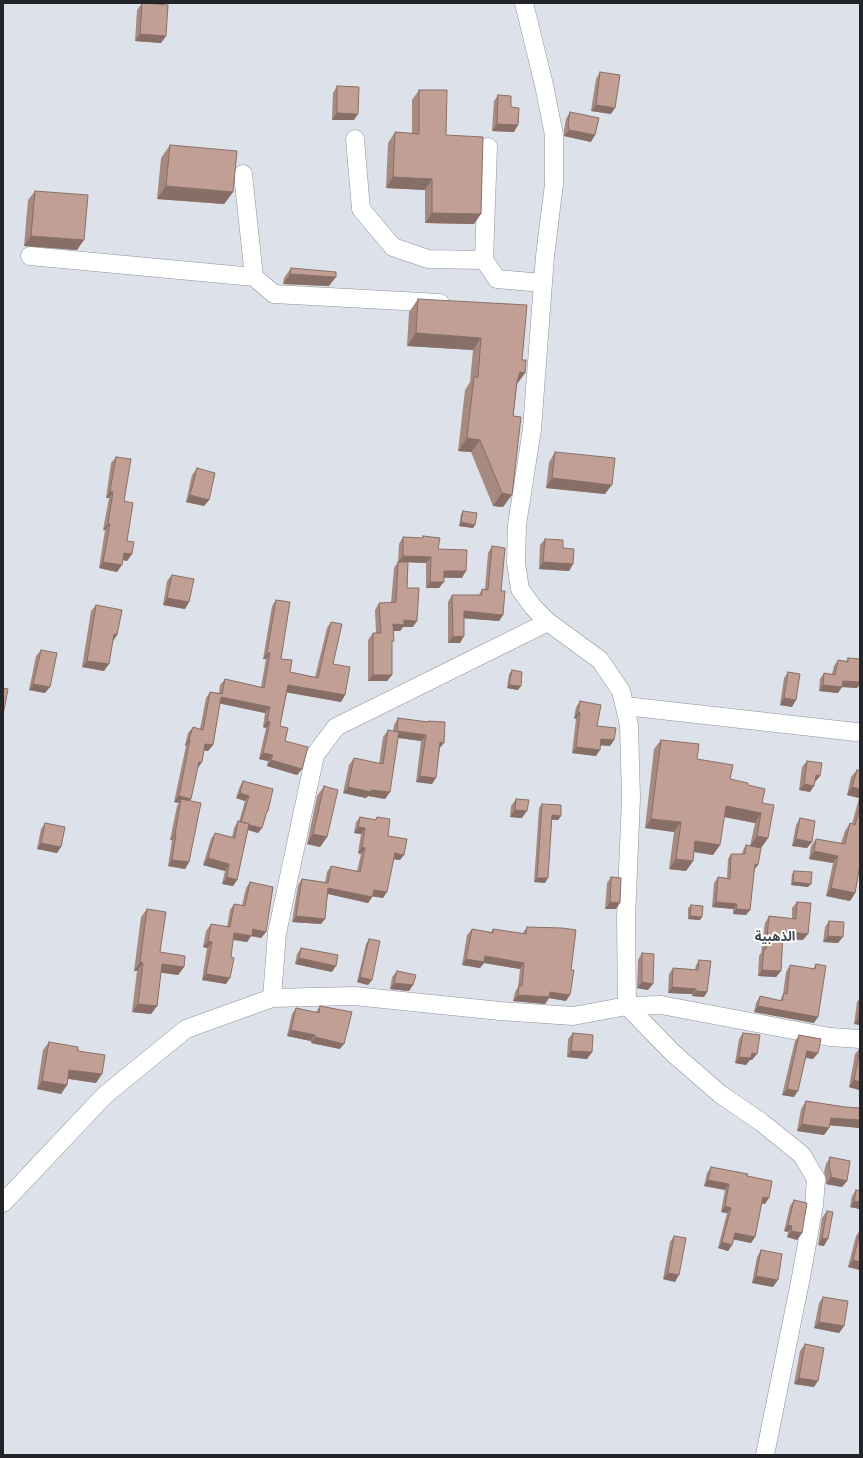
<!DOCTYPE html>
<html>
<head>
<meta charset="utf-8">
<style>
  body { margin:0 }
  #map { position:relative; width:863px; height:1458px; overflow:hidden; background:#dde2ea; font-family:Commissioner,sans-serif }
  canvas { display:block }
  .frame { position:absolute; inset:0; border:4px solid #222427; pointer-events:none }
</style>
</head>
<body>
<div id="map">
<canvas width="863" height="1458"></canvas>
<div class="frame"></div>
</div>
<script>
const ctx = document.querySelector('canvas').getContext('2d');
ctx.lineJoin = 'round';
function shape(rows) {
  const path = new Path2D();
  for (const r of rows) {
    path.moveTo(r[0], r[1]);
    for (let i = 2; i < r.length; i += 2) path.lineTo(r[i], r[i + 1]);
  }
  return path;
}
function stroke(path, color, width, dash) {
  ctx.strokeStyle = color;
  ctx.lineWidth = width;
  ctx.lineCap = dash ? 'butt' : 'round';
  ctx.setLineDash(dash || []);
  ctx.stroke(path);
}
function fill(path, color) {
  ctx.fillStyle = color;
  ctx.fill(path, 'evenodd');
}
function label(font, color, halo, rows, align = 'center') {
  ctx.font = font + ' Commissioner,"Noto Sans Arabic",sans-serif';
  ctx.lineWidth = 4;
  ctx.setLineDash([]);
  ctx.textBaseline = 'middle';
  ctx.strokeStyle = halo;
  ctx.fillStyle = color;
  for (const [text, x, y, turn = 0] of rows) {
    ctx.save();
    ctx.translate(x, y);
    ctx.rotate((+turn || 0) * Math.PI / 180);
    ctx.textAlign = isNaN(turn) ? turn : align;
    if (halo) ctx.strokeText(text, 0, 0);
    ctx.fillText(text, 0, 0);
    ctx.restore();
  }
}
const minor = shape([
  [524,3,544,85,554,135,554,184,545,256,532,429,517,525,516,563,520,589,533,607,548,622,600,660,621,691,629,725,631,798,626,919,627,1006,674,1054,720,1094,761,1122,802,1155,816,1179,814,1205,801,1277,765,1455],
  [355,139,361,209,393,247,428,259,484,260],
  [488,147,484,260,497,279,543,283],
  [243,174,254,277],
  [30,256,254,277,274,294,440,303],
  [625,706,856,732],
  [272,998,277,933,315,755,336,727,548,622],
  [3,1203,105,1095,186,1029,272,998,354,996,500,1011,573,1016,627,1006,661,1005,830,1037,860,1039]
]);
const wall = shape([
  [142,3,166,36,161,43,135,41,137,10],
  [600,72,611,114,591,111,596,79],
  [337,86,354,120,332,120,333,93],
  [419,90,446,135,474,224,425,223,425,190,386,188,388,143,395,132,412,133,412,100],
  [498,95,514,132,492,131,494,101],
  [570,112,591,142,564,136,564,130,566,119],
  [170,145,233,192,224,204,157,199,161,158],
  [35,191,77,250,24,246,28,200],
  [291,268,329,286,283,284,284,278],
  [418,299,522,360,525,373,517,384,503,507,493,506,471,452,458,451,465,390,470,382,473,350,407,346,409,312],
  [555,452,605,494,546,488,549,462],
  [116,457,124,501,127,541,132,554,127,561,123,560,117,572,99,568,105,530,103,530,109,498,106,498,111,463],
  [197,468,209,500,204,506,186,502,192,475],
  [463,511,475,525,473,528,459,526,461,514],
  [423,536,438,549,462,578,444,578,439,588,426,588,426,563,408,562,407,588,413,627,403,627,400,631,394,631,392,644,392,675,387,681,368,681,368,640,373,633,376,633,375,610,379,603,391,603,394,568,398,562,399,544,403,537,422,538],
  [545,539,563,548,573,564,569,571,539,569,540,545],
  [492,546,501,591,503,615,499,621,464,618,464,636,460,643,448,643,448,602,452,595,479,595,482,589,485,589,488,553],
  [172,575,189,602,185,609,163,605,167,581],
  [276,600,281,659,290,672,315,677,327,628,331,622,333,664,345,695,341,702,287,692,280,726,285,741,302,769,297,775,267,766,268,761,259,759,266,728,263,727,265,713,220,703,213,745,208,751,204,750,202,762,197,769,190,801,189,862,185,869,168,866,172,840,170,840,177,806,179,803,174,802,186,746,185,745,188,733,193,727,200,729,206,698,210,692,219,693,220,685,225,679,261,687,266,659,263,659,272,606],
  [96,605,117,635,113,641,104,671,82,667,91,611],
  [41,650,45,693,29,690,36,656],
  [848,658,860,682,860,684,857,688,842,687,838,693,819,691,820,679,824,673,832,674,834,666,838,660,846,661],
  [512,670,518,690,507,688,509,674],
  [788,672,792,707,780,705,784,678],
  [580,701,597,726,614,740,610,746,600,745,596,756,572,753,576,719,574,718,576,707],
  [398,718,427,722,428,721,440,749,432,784,416,782,421,741,398,738,390,792,385,799,368,796,366,798,343,793,349,765,354,758,379,764,383,737,388,730,393,731,394,725],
  [661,740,697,759,730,779,748,785,762,803,768,838,761,848,754,870,750,910,746,915,733,914,733,909,712,907,714,883,718,877,727,878,728,859,731,854,742,854,743,850,746,845,750,846,755,823,724,817,720,845,713,855,694,852,693,861,686,871,669,869,674,832,645,828,654,749],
  [807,761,820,776,815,782,810,792,799,790,802,767],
  [857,770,860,771,860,865,855,893,850,901,826,896,833,863,809,859,811,846,816,839,841,843,845,831,850,823,852,824,859,798,847,795,851,777],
  [243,781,268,811,266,814,262,828,258,833,248,830,237,880,233,886,222,884,225,871,203,865,211,839,215,833,232,837,234,828,238,821,239,822,245,801,236,798,240,786],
  [324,786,327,837,320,847,307,844,317,796],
  [516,799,522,818,510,817,511,806],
  [542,804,561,816,558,820,552,820,545,883,534,882,539,808],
  [360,817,375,820,377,817,388,836,400,860,394,859,383,898,373,896,368,903,328,894,321,924,292,922,298,885,302,879,325,882,327,872,331,866,357,871,361,854,358,853,361,834,354,833,356,822],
  [800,818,812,842,807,848,792,846,796,825],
  [45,823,57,853,37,849,41,829],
  [794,871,808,887,791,885,792,874],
  [611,877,616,909,605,909,607,883],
  [250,882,266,932,261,938,251,936,247,942,233,940,226,984,202,980,207,948,203,947,206,931,211,924,227,927,230,910,234,904,242,905,246,888],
  [797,902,803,940,783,938,781,971,776,977,758,976,759,956,761,953,765,923,769,916,792,919,792,908],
  [691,905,700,920,688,919,688,908],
  [147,909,160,952,184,967,178,975,161,972,157,1006,151,1014,132,1012,137,971,134,971,141,917],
  [829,921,838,943,823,942,825,927],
  [527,927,566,1001,549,998,545,1004,513,1001,515,992,518,987,520,969,484,963,480,968,462,965,467,935,472,929,491,932,493,929,522,934],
  [369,939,372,980,368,985,357,982,366,944],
  [301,948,332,972,295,964,297,954],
  [642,953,648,990,637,988,638,960],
  [699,960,707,992,704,997,692,996,692,994,668,993,669,974,673,968,695,970,696,965],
  [816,964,814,1023,754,1012,756,1003,760,996,780,1001,783,994,786,972,790,965,813,969],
  [397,971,413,985,409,991,390,989,392,977],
  [860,998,860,1025,854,1024,857,1002],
  [320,1006,340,1049,311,1043,311,1041,287,1036,292,1014,296,1008,316,1012],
  [573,1033,592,1052,587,1059,567,1057,568,1039],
  [743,1033,752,1060,750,1060,746,1065,735,1063,739,1039],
  [799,1035,818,1053,813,1059,806,1058,794,1097,782,1095,795,1041],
  [49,1042,78,1051,96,1083,68,1079,67,1085,61,1094,37,1089,43,1050],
  [860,1048,860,1128,830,1125,829,1128,824,1135,797,1131,801,1109,806,1101,845,1107,859,1108,859,1090,849,1087,855,1054],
  [830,1157,847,1181,842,1187,826,1184,826,1179,824,1172,826,1164],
  [711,1167,747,1176,765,1204,762,1203,755,1237,751,1243,734,1239,732,1245,728,1251,718,1248,727,1213,721,1212,725,1190,704,1186,707,1173],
  [856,1190,860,1191,860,1209,850,1207,852,1196],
  [794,1200,802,1233,797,1240,787,1237,788,1232,784,1231,790,1206],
  [827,1211,824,1246,818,1245,822,1218],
  [860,1230,860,1270,848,1267,856,1236],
  [674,1236,675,1282,663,1279,670,1242],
  [761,1250,773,1287,752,1283,757,1257],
  [823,1297,844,1326,839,1333,814,1328,819,1303],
  [805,1344,814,1387,794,1384,800,1351]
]);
const shadedWall = shape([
  [140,34,166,36,161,43,135,41],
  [596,105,615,108,611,114,591,111],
  [337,113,358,114,354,120,332,120],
  [497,124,518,125,514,132,492,131],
  [569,130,595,135,591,142,564,136],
  [393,177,432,179,425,190,386,188],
  [166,186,233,192,224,204,157,199],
  [432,213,481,214,474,224,425,223],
  [31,236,84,240,77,250,24,246],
  [290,274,336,277,329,286,283,284],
  [416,333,481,338,473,350,407,346],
  [520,372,525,373,516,385],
  [467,438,480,440,471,452,458,451],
  [552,478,612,485,605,494,546,488],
  [110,491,113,492,109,498,106,498],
  [502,493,512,495,503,507,493,506],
  [190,495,209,500,204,506,186,502],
  [461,522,475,525,473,528,459,526],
  [108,523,110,524,105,530,103,530],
  [124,553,132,554,127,561,119,559],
  [403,556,431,557,426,563,398,562],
  [103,562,122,565,117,572,99,568],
  [543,562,573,564,569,571,539,569],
  [444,571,466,571,462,578,439,577],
  [430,582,444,582,439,588,426,588],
  [167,598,189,602,185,609,163,605],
  [464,611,503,615,499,621,459,618],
  [404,620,417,621,413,627,403,627,400,631,389,631,393,624],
  [114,634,117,635,113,641],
  [464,636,460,643,448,643,453,637],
  [267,653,270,653,266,659,263,659],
  [87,661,109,664,104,671,82,667],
  [373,675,392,675,387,681,368,681],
  [843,681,860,682,860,684,857,688,842,687,838,693,819,691,823,685],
  [33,684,50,687,45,693,29,690],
  [288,685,345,695,341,702,284,692],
  [509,685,521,686,518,690,507,688],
  [221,697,270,707,265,713,217,703],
  [784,698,796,700,792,707,780,705],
  [578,712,580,713,576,719,574,718],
  [267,721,270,722,266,728,263,727],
  [397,731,426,735,421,741,392,737],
  [189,739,190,739,186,746,185,745],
  [601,739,614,740,610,746,597,745],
  [440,742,444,743,439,749],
  [205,744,213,745,208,751,201,750],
  [576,747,600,750,596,756,572,753],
  [263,753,273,755,268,761,259,759],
  [271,760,302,769,297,775,267,766],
  [199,762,202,762,197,769],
  [816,775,820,776,815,782,811,781],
  [420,776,436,778,432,784,416,782],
  [804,784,814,786,810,792,799,790],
  [348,787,371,790,390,792,385,799,368,796,366,798,343,793],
  [852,787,860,789,860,796,859,798,847,795],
  [240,793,249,796,245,801,236,798],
  [179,796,191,799,187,805,181,799,179,803,174,802],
  [726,806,761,813,755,823,719,816],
  [515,810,527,811,522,818,510,817],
  [552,815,561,816,558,820,549,819],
  [651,819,681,822,674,832,645,828],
  [241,822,262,828,258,833,238,827],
  [358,827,365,828,361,834,354,833],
  [175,834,176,834,172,840,170,840],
  [313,834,327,837,320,847,307,844],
  [757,836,768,838,761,848,750,846],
  [796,839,812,842,807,848,792,846],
  [695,841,720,845,713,855,689,851],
  [41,843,61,847,57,853,37,849],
  [362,847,365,848,361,854,358,853],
  [814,851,838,856,833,863,809,859],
  [395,853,404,855,400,860,391,859],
  [208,858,229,864,225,871,203,865],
  [676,859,693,861,686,871,669,869],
  [172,860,189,862,185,869,168,866],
  [755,864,758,865,754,870],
  [227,877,237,880,233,886,222,884],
  [537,878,548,878,545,883,534,882],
  [793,882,811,884,808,887,791,885],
  [328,888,372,897,368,903,324,893],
  [831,888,855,893,850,901,826,896],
  [374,890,387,892,383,898,370,896],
  [610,902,620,903,616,909,605,909],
  [716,902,737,904,733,909,712,907],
  [736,909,750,910,746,915,733,914],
  [296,916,325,919,321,924,292,922],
  [690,916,702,917,700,920,688,919],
  [253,929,266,932,261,938,251,936,247,942,230,939,234,933],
  [783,931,808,934,803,940,779,938],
  [828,936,843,937,838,943,823,942],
  [208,941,212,942,207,948,203,947],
  [485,956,524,963,520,969,484,963,480,968,462,965,466,959],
  [299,958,336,966,332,972,295,964],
  [140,962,143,963,137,971,134,971],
  [162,964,184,967,178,975,156,972],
  [762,970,781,971,776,977,758,976],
  [206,974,230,978,226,984,202,980],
  [360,977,372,980,368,985,357,982],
  [642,982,653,984,648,990,637,988],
  [394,983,413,985,409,991,390,989],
  [672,987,696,989,692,994,668,993],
  [696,991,707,992,704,997,692,996],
  [550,992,570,995,566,1001,549,998,545,1004,513,1001,518,995],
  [138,1004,157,1006,151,1014,132,1012],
  [758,1006,818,1017,814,1023,754,1012],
  [858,1018,860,1018,860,1025,854,1024],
  [291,1030,315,1035,311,1041,287,1036],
  [315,1037,344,1044,340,1049,311,1043],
  [571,1051,592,1052,587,1059,567,1057],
  [807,1051,818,1053,813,1059,803,1057],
  [752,1053,757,1054,752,1060,750,1060,746,1065,735,1063,739,1057],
  [69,1070,102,1074,96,1083,64,1078],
  [854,1080,860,1082,860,1089,859,1090,849,1087],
  [42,1081,67,1085,61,1094,37,1089],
  [787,1089,798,1091,794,1097,782,1095],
  [831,1118,860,1120,860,1128,826,1125],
  [802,1124,829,1128,824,1135,797,1131],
  [831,1177,847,1181,842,1187,826,1184],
  [708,1180,729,1184,725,1190,704,1186],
  [763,1197,769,1198,765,1204,759,1203],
  [854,1201,860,1202,860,1209,850,1207],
  [725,1206,731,1208,727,1213,721,1212],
  [788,1225,792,1226,788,1232,784,1231],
  [791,1231,802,1233,797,1240,787,1237],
  [735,1233,755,1237,751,1243,731,1239],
  [822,1238,828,1239,824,1246,818,1245],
  [722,1242,732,1245,728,1251,718,1248],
  [853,1260,860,1262,860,1270,848,1267],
  [668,1273,679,1275,675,1282,663,1279],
  [756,1276,778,1280,773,1287,752,1283],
  [819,1322,844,1326,839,1333,814,1328],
  [799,1378,818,1381,814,1387,794,1384]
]);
const building = shape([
  [142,3,168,5,166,36,140,34,142,3],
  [600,72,620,75,615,108,596,105,600,72],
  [337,86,359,87,358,114,337,113,337,86],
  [419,90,447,90,446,135,483,137,481,214,432,213,432,179,393,177,395,132,419,134,419,90],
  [498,95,511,96,511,107,519,108,518,125,497,124,498,95],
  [570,112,599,118,595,135,569,130,568,124,570,112],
  [170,145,237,151,233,192,166,186,170,145],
  [35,191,88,195,84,240,31,236,35,191],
  [291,268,336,272,336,277,290,274,291,268],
  [418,299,527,305,522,360,526,360,525,373,520,372,517,382,513,416,521,417,512,495,502,493,480,440,467,438,474,377,478,377,481,338,416,333,418,299],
  [555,452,615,458,612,485,552,478,555,452],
  [116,457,131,459,124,501,133,503,127,541,134,542,132,554,124,553,122,565,103,562,110,524,108,523,113,492,110,491,116,457],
  [197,468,215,473,209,500,190,495,197,468],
  [463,511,477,513,475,525,461,522,463,511],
  [423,536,440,538,438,549,467,550,466,571,444,571,444,582,430,582,431,557,403,556,403,537,423,538,423,536],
  [545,539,563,540,563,548,574,549,573,564,543,562,545,539],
  [492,546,505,548,501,591,505,591,503,615,464,611,464,636,453,637,452,595,482,595,482,589,488,590,492,546],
  [398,562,408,562,407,588,419,588,417,621,404,620,404,625,393,624,394,641,392,641,392,675,373,675,373,633,381,633,379,603,396,602,398,562],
  [172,575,194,579,189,602,167,598,172,575],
  [276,600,290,602,281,659,292,660,290,672,318,678,331,622,342,624,333,664,350,667,345,695,288,685,280,726,288,728,285,741,308,747,302,769,271,760,273,755,263,753,270,722,267,721,270,707,221,697,213,745,205,744,202,762,199,762,191,799,179,796,190,739,189,739,193,727,203,730,210,692,222,694,225,679,264,688,270,653,267,653,276,600],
  [96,605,122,610,117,635,114,634,109,664,87,661,96,605],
  [41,650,57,653,50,687,33,684,41,650],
  [848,658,860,659,860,682,843,681,842,687,823,685,824,673,835,675,838,660,848,662,848,658],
  [512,670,522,672,521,686,509,685,512,670],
  [788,672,800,674,796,700,784,698,788,672],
  [3,688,8,689,3,715,3,688],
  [580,701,601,705,597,726,616,728,614,740,601,739,600,750,576,747,580,713,578,712,580,701],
  [398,718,428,722,428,721,445,722,444,743,440,742,436,778,420,776,426,735,397,731,398,718],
  [388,730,399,732,390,792,371,790,371,792,348,787,354,758,383,764,388,730],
  [661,740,699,744,697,759,733,765,730,779,748,783,748,785,765,789,762,803,774,805,768,838,757,836,761,813,726,806,720,845,695,841,693,861,676,859,681,822,651,819,661,740],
  [807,761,822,763,820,776,816,775,814,786,804,784,807,761],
  [857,770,860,771,860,789,852,787,857,770],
  [243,781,273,789,268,811,267,811,262,828,249,825,249,824,241,822,249,796,240,793,243,781],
  [324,786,338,790,327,837,313,834,324,786],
  [181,799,201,803,189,862,172,860,176,834,175,834,181,799],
  [516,799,529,800,527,811,515,810,516,799],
  [542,804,561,805,561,816,552,815,548,878,537,878,542,804],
  [860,807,860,865,855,893,831,888,838,856,814,851,816,839,845,844,850,823,855,825,860,807],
  [360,817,376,820,377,817,390,819,388,836,407,839,404,855,395,853,387,892,374,890,372,897,328,888,325,919,296,916,302,879,328,883,331,866,360,872,365,848,362,847,365,828,358,827,360,817],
  [800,818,815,821,812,842,796,839,800,818],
  [238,821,249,824,237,880,227,877,229,864,208,858,215,833,235,838,238,821],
  [45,823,65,827,61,847,41,843,45,823],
  [746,845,761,848,758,865,755,864,750,910,736,909,737,904,716,902,718,877,730,879,731,854,745,854,746,845],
  [794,871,812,872,811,884,793,882,794,871],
  [611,877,621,878,620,903,610,902,611,877],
  [250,882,273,887,266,932,253,929,252,936,234,933,231,957,234,958,230,978,206,974,212,942,208,941,211,924,230,927,234,904,245,906,250,882],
  [797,902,811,903,808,934,783,931,781,971,762,970,764,949,766,949,769,916,796,919,797,902],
  [691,905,703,906,702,917,690,916,691,905],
  [147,909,166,912,160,952,185,956,184,967,162,964,157,1006,138,1004,143,963,140,962,147,909],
  [829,921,844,922,843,937,828,936,829,921],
  [527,927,562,928,576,930,571,970,574,970,570,995,550,992,549,997,518,995,519,985,522,986,524,963,485,956,484,962,466,959,472,929,493,933,493,929,526,934,527,927],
  [369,939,380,941,372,980,360,977,369,939],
  [301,948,338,955,336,966,299,958,301,948],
  [642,953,654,954,653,984,642,982,642,953],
  [699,960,711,961,707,992,696,991,696,989,672,987,673,968,698,970,699,960],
  [816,964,826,966,818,1017,758,1006,760,996,782,1001,784,993,787,994,790,965,815,969,816,964],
  [397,971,416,975,413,985,394,983,397,971],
  [320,1006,352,1012,344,1044,315,1037,315,1035,291,1030,296,1008,319,1013,320,1006],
  [860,1007,860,1018,858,1018,860,1007],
  [573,1033,593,1035,592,1052,571,1051,573,1033],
  [743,1033,760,1035,757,1054,752,1053,751,1058,739,1057,743,1033],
  [799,1035,821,1039,818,1053,807,1051,798,1091,787,1089,799,1035],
  [49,1042,78,1047,78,1051,105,1055,102,1074,69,1070,67,1085,42,1081,49,1042],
  [860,1050,860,1082,854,1080,860,1050],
  [806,1101,845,1107,860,1108,860,1120,831,1118,829,1128,802,1124,806,1101],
  [830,1157,850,1161,847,1181,831,1177,831,1173,829,1166,830,1157],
  [711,1167,748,1174,747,1176,772,1181,769,1198,763,1197,755,1237,735,1233,732,1245,722,1242,731,1208,725,1206,729,1184,708,1180,711,1167],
  [856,1190,860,1191,860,1202,854,1201,856,1190],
  [794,1200,807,1203,802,1233,791,1231,792,1226,788,1225,794,1200],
  [827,1211,833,1212,828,1239,822,1238,827,1211],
  [860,1232,860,1262,853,1260,860,1232],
  [674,1236,686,1238,679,1275,668,1273,674,1236],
  [761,1250,782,1254,778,1280,756,1276,761,1250],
  [823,1297,848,1301,844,1326,819,1322,823,1297],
  [805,1344,824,1348,818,1381,799,1378,805,1344]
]);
const quarterNames = [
  ["الذهبية",775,937]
];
stroke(minor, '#8d9198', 19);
stroke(minor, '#fff', 18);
fill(wall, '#a6897f');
fill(shadedWall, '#876f68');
fill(building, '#c19f94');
stroke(building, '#876f68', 1);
label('bold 13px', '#41464c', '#fff', quarterNames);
</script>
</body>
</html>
